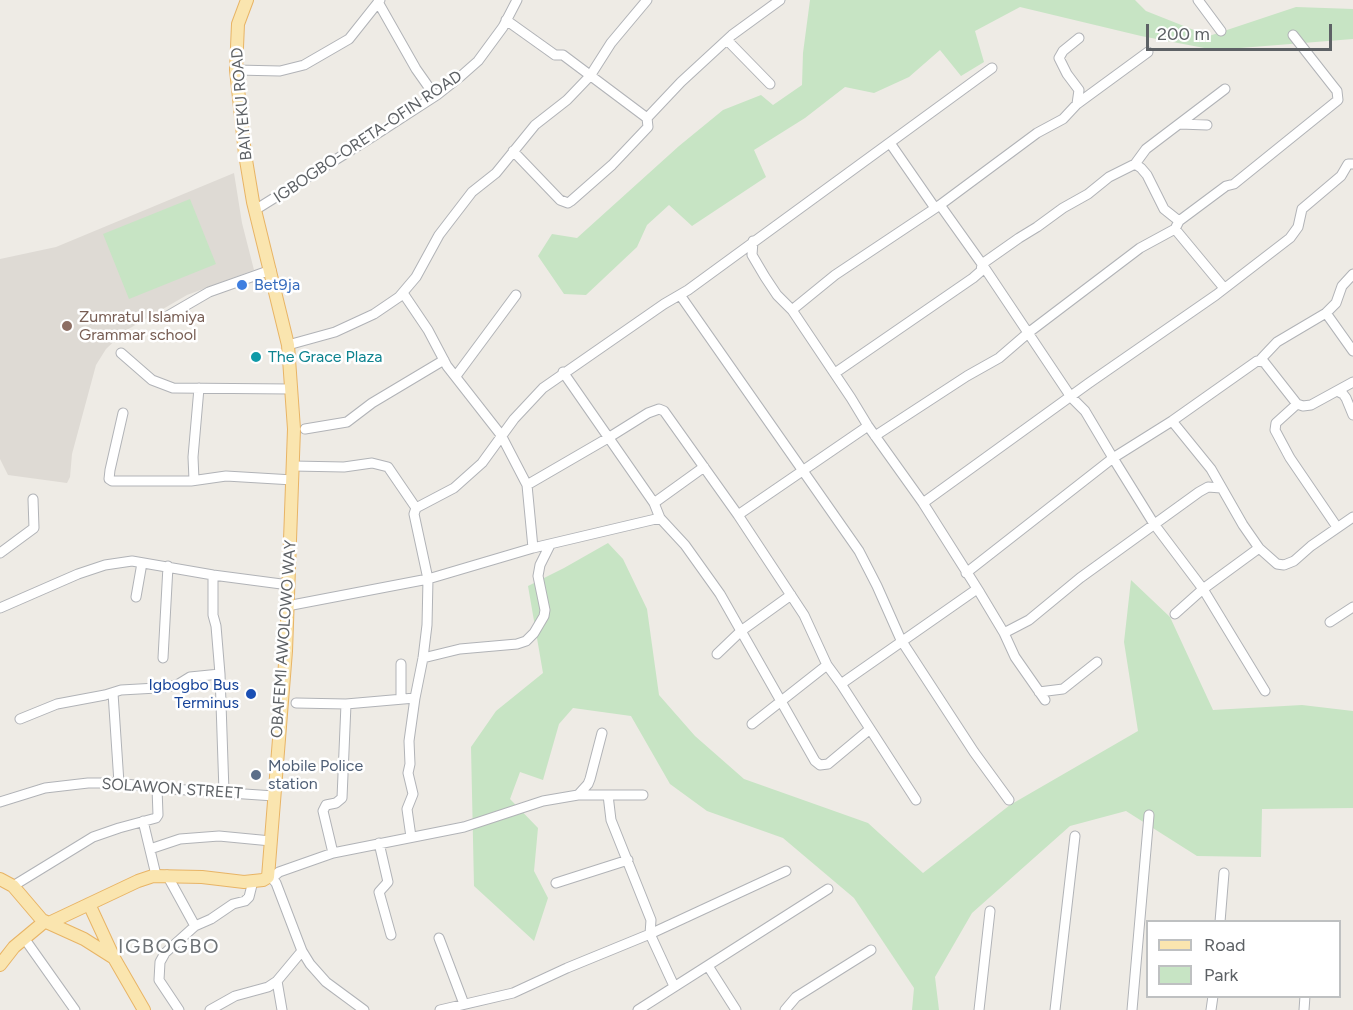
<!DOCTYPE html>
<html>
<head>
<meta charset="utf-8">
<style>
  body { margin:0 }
  #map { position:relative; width:1353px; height:1010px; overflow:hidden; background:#eeebe5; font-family:Figtree,sans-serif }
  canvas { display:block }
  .legend { position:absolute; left:1146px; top:920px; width:195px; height:78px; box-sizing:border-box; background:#fff; border:2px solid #bec0c1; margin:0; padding:8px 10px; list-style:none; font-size:18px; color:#5d6165 }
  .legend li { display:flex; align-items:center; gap:12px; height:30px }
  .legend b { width:30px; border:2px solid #bec0c1 }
  .scale { position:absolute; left:1146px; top:24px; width:186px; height:27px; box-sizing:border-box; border:3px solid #5d6165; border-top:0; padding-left:8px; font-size:18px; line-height:21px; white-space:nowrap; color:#5d6165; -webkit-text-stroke:4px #fff; paint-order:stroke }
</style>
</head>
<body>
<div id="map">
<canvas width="1353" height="1010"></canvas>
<ul class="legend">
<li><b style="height:8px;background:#fae5af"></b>Road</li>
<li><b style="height:16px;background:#c7e4c4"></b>Park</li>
</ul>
<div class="scale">200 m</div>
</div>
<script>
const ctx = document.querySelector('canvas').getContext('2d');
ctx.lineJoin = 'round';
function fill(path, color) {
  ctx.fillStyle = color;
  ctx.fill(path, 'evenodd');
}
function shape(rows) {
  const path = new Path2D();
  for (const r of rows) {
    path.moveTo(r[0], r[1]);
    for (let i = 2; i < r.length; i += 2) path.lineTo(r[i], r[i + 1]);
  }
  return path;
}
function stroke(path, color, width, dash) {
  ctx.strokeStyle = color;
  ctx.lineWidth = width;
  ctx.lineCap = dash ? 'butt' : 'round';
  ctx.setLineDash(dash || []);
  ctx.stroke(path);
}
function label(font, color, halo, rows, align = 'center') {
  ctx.font = font + ' Figtree,sans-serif';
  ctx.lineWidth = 5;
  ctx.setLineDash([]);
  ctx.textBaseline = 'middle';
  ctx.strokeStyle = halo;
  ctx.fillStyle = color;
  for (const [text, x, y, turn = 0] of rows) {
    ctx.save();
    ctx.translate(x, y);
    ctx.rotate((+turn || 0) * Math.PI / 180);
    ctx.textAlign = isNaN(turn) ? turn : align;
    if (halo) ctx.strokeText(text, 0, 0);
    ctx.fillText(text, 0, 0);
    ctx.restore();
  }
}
const education = shape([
  [234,173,242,223,254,270,187,295,125,331,106,349,96,365,72,454,70,477,67,483,8,475,0,459,0,259,56,247]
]);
const green = shape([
  [810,0,1135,0,1146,11,1209,36,1296,7,1353,9,1353,39,1215,50,1141,36,1020,7,975,31,984,62,961,76,940,50,909,77,874,93,845,87,805,118,754,150,766,177,692,226,669,205,647,225,637,247,586,295,564,294,538,256,552,234,577,238,679,146,723,110,761,95,773,105,802,85,803,53],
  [190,199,216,264,129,299,103,234],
  [608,543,623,559,647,609,659,695,695,736,744,779,868,823,923,873,1010,805,1138,731,1124,642,1131,580,1170,617,1213,710,1302,705,1353,711,1353,808,1262,809,1261,857,1197,856,1126,811,1070,826,972,913,935,977,939,1010,912,1010,914,988,854,898,783,838,707,811,670,784,631,716,573,708,559,724,543,780,520,772,510,799,538,828,534,871,548,898,534,941,474,886,471,747,496,711,543,673,528,586,564,568]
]);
const minor = shape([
  [1198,0,1221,31],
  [378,2,416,69,435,96],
  [506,20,555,55,563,55,647,118],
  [727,40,770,84],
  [236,70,280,71,304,65,349,39,380,0],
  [1077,104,1079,90,1067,74,1059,58,1063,51,1079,38],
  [1180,124,1207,125],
  [890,143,935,208],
  [513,151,560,200,568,203,571,201,612,165,648,127,647,118,681,82,732,35,780,0],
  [1135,164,1141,168,1147,175,1164,209,1179,221],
  [940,205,982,264,1071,397,1085,411,1113,458,1172,421,1257,361,1264,362,1297,404,1303,406,1311,405,1353,382],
  [255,210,372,137,437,95,461,76,478,61,503,27,517,0],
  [753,241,752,255,765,277,777,295,792,310,851,398,868,426,923,503,980,593,1004,633,1015,657,1045,700],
  [1224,288,1175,229,1179,221,1226,186,1234,184,1338,100,1337,91,1333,86,1293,35],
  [403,293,428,330,447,366,501,435,527,485,533,548],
  [680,295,859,551,877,586,901,640,974,752,1009,800],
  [792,310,835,275,940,205,1037,133,1063,119,1077,104,1148,52],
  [1326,313,1353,351],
  [166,317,209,292,271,270],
  [288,345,335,332,374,314,399,297,416,277,439,235,472,192,496,173,535,125,567,100,590,76,611,43,647,0],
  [121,353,152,380,173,388,291,389],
  [1260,360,1277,342,1326,313,1336,303,1342,286,1353,274],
  [563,372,654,503],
  [835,373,973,278,981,271,982,264,1019,238,1037,227,1063,208,1088,194,1109,177,1135,164,1146,149,1225,89],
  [456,376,516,295],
  [1337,391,1343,394,1346,398,1353,415],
  [1297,404,1276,423,1275,430,1290,458,1337,527],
  [123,413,110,470,109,479,112,481,191,481,226,476,293,480],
  [1172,421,1211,469,1243,525,1259,548,1277,564,1284,565,1294,561,1311,546,1353,517],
  [305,429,347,422,372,403,444,360],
  [875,436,967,376,999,358,1028,333,1140,248,1175,229],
  [293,466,344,467,372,463,388,467,416,508],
  [704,467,654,503,660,518,685,545,720,594,815,761,820,765,828,764,870,729],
  [194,480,193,457,199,388],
  [527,485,608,438,648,413,659,409,664,411,738,515,804,615,827,665,841,684,916,800],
  [923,503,1089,383,1216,295,1290,238,1298,227,1302,209,1341,176,1348,164,1353,164],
  [738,515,868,426],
  [0,553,34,528,33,499],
  [966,573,1113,458,1154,524,1203,589,1265,691],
  [213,575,213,615,216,626,220,674,224,792],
  [136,597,142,563],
  [287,606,428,579,533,548,660,518],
  [0,608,78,574,105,565,132,561,213,575,289,585],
  [1175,614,1203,589,1259,548],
  [1330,622,1353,607],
  [1004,633,1029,620,1080,578,1199,492,1208,487,1221,488],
  [717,654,741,631,791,595],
  [163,658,168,566],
  [423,658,460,649,517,644,526,641,534,633,544,616,545,610,538,576,540,565,550,545],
  [401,664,401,699],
  [841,684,977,589],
  [1039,692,1063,689,1097,662],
  [113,693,119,783],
  [296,703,346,704],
  [20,719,57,704,105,695,121,690,157,688,177,685,190,677,220,674],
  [752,724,827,665],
  [578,795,588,784,590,779,602,733],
  [608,795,611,820,651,920,650,934,674,986],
  [0,802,45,788,88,783,119,783,157,788,274,796],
  [143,821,156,875],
  [411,837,407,809,413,794,408,773,410,764,409,741,415,698,423,658,427,625,428,579,414,514,416,508,454,488,482,463,514,419,543,388,664,304,688,290,992,68],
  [379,843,388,882,379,892,391,935],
  [150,849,180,839,219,836,271,841],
  [333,853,323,811,326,805,336,803,342,798,346,704,415,698],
  [167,875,195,926,165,953,160,962,159,980,179,1010],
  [270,876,276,883,302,951,310,964,326,982,364,1010],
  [272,878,279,872,333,853,464,827,543,801,578,795,643,795],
  [556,883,628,860],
  [13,886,93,837,119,828,156,818,158,815,157,788],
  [1220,922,1224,873],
  [195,926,211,919,233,904,245,901,249,897,253,881],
  [24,938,75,1010],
  [439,938,464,1004],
  [708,966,736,1010],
  [277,981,282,1010],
  [210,1010,235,996,268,987,277,981,302,951],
  [440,1010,513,993,567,968,650,934,786,871],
  [638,1010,828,889],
  [785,1010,796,997,871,950],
  [979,1010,990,911],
  [1055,1010,1075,836],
  [1132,1010,1149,815],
  [1211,1010,1213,996],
  [1304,1010,1305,996]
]);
const major = shape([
  [0,879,13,886,42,920,84,939,114,958],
  [89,904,114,958,144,1010],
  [49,923,138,881,153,876,202,877,244,882,263,880,268,877,286,651,294,429,288,345,253,202,245,154,236,70,238,24,247,0],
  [0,965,14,947,44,922]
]);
const markers = [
  [242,285,6,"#3f7fe0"],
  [67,326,6,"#8d6e63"],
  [256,357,6,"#0f9aa8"],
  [251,694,6,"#1a4fb4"],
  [256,775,6,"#5c6f8a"]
];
const streetNames = [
  ["BAIYEKU ROAD",242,104,-95],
  ["IGBOGBO-ORETA-OFIN ROAD",368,137,-34],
  ["OBAFEMI AWOLOWO WAY",284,639,-86],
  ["SOLAWON STREET",172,789,4]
];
const shopNames = [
  ["Bet9ja",254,285]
];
const educationNames = [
  ["Zumratul Islamiya",79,317],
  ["Grammar school",79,335]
];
const cultureNames = [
  ["The Grace Plaza",268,357]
];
const transitNames = [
  ["Igbogbo Bus",239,685],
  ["Terminus",239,703]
];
const serviceNames = [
  ["Mobile Police",268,766],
  ["station",268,784]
];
const quarterNames = [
  ["IGBOGBO",169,947]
];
fill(education, '#dedad4');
fill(green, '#c7e4c4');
stroke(minor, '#b1b3b7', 11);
stroke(major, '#e8b465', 14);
stroke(minor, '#fff', 9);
stroke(major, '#fae5af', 12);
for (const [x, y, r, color] of markers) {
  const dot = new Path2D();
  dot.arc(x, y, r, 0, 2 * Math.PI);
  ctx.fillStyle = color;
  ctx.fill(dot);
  stroke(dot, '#fff', 2);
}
label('16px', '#5d6165', '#fff', streetNames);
label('16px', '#366cbe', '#fff', shopNames, 'left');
label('16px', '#785e54', '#fff', educationNames, 'left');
label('16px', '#0d838f', '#fff', cultureNames, 'left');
label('16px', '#164399', '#fff', transitNames, 'right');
label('16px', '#4e5e75', '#fff', serviceNames, 'left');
ctx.letterSpacing = '1.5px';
label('20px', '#6e7377', '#fff', quarterNames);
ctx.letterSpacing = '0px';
</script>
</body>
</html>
